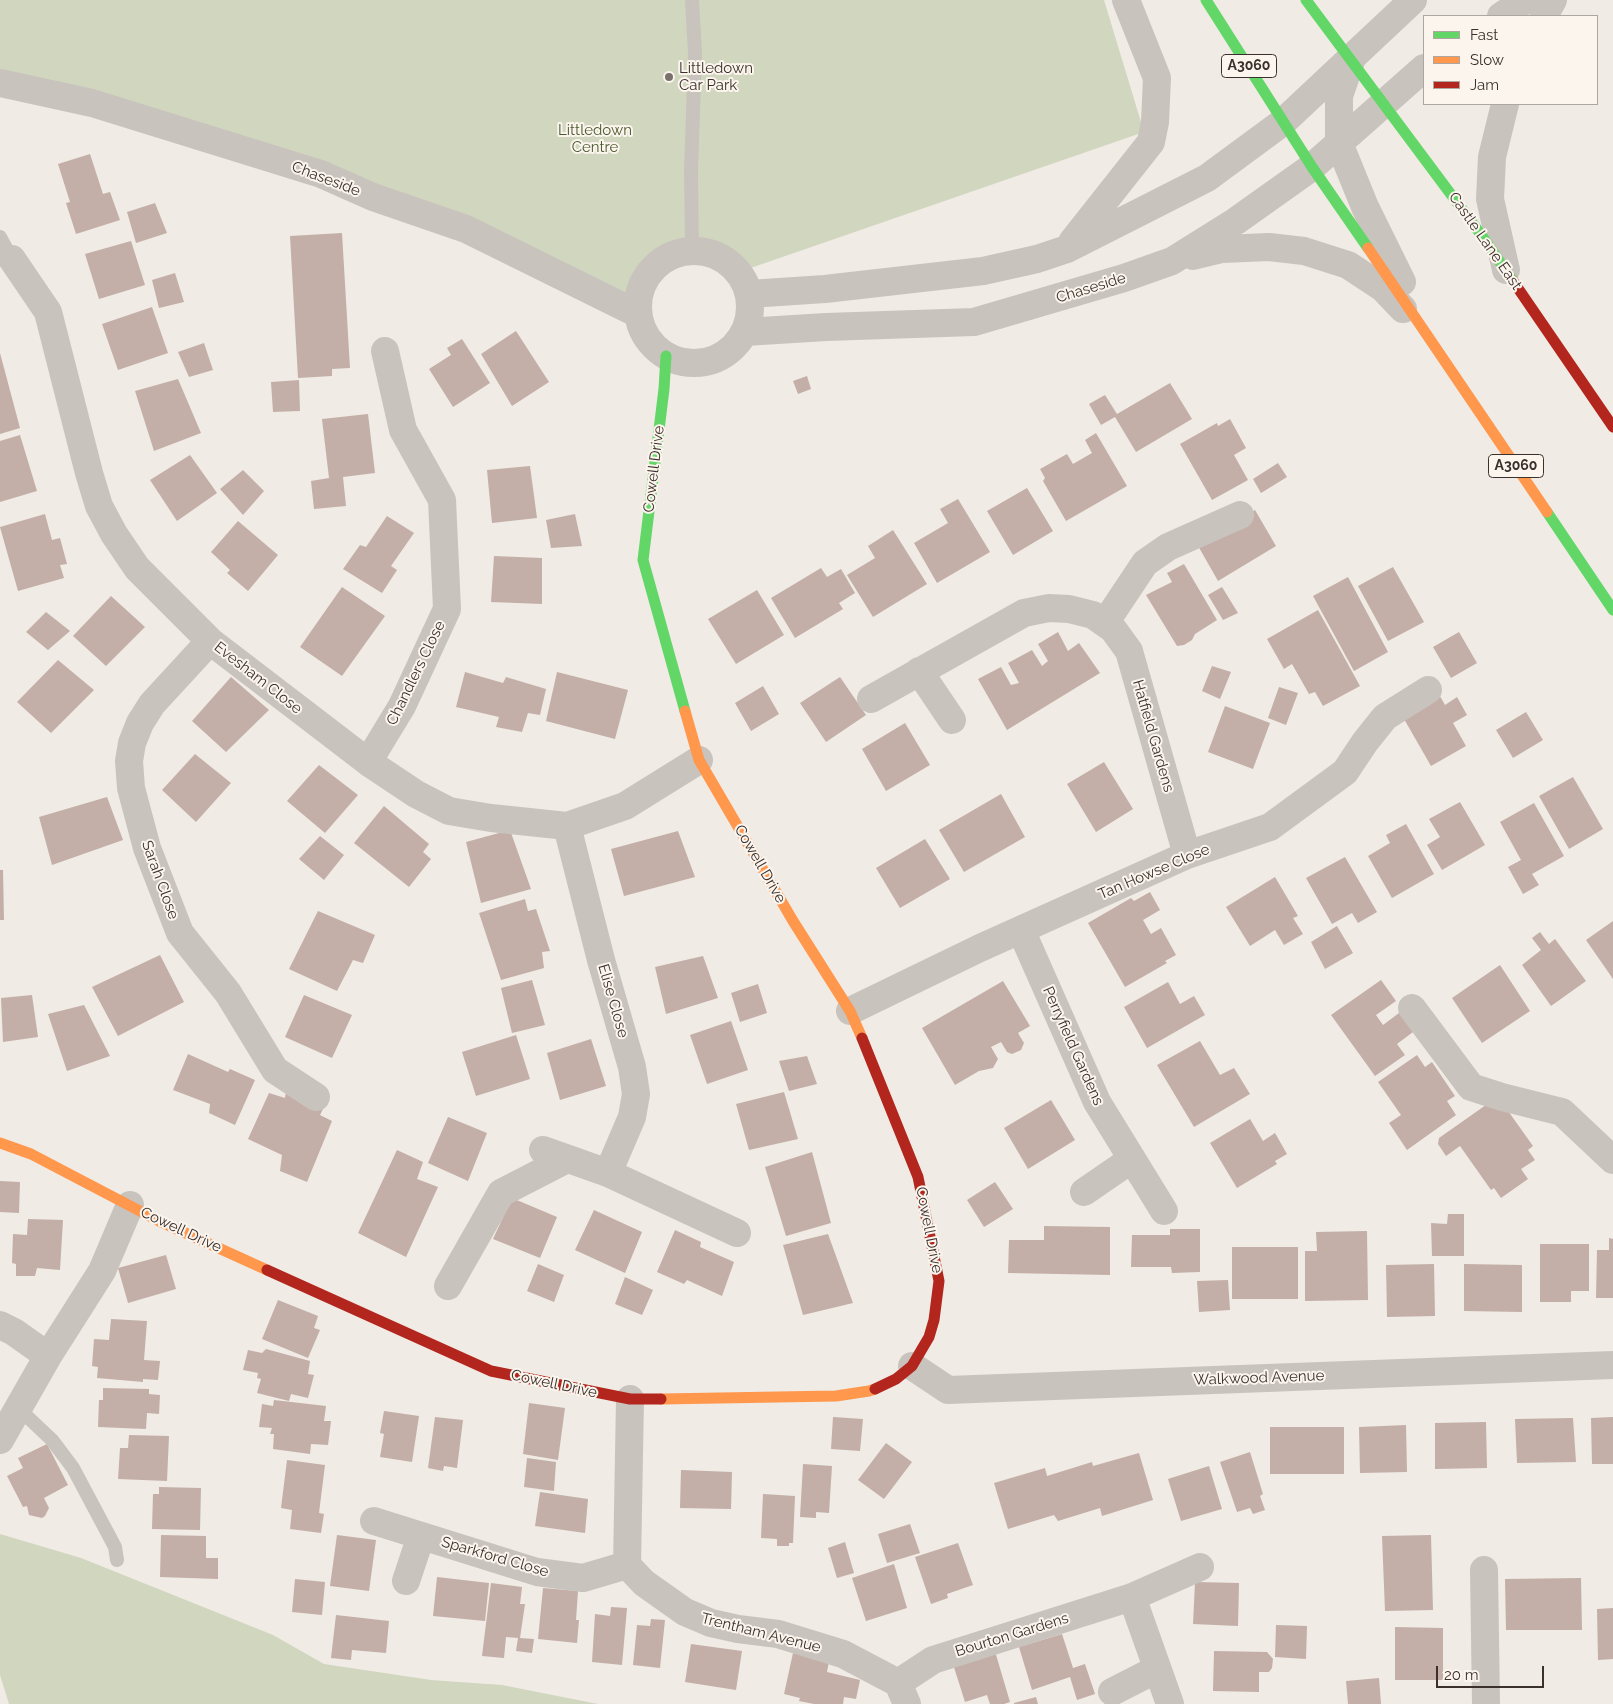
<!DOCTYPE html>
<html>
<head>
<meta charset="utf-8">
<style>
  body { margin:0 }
  #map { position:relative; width:1613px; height:1704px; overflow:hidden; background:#f0ebe5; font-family:Raleway,sans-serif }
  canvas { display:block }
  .legend { position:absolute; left:1423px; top:15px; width:175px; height:90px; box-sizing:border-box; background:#fbf5ee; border:1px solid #aea6a0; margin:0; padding:6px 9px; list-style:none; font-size:15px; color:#3b302b }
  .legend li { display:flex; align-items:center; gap:10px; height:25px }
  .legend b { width:25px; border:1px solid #aea6a0 }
  .scale { position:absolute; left:1436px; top:1666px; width:108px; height:22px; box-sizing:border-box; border:2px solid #3b302b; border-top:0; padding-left:6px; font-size:15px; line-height:18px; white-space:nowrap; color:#3b302b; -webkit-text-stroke:4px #fbf5ee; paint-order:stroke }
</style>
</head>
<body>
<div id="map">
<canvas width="1613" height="1704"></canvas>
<ul class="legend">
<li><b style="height:6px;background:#63d668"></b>Fast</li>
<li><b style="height:6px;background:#ff974d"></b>Slow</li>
<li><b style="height:6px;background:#b3261e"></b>Jam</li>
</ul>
<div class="scale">20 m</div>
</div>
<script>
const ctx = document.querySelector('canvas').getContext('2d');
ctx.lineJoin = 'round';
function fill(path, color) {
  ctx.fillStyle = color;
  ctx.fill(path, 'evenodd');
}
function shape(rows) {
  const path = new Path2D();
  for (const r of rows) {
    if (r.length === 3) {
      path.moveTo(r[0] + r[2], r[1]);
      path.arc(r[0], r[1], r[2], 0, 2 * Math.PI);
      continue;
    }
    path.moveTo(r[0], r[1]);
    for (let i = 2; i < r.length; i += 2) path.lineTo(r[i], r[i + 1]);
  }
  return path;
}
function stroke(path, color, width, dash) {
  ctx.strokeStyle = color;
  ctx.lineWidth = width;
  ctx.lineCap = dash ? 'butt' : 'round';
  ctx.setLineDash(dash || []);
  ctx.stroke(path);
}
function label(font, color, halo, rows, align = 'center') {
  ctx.font = font + ' Raleway,sans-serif';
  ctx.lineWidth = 4;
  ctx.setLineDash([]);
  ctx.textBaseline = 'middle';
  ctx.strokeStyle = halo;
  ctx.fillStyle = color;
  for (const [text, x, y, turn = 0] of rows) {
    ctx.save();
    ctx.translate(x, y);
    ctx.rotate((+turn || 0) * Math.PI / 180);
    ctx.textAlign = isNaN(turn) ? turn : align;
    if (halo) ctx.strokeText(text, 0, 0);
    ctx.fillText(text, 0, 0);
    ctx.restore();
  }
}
const green = shape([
  [0,0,1104,0,1144,132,739,272,722,257,708,252,692,250,680,252,669,256,657,264,647,275,640,287,637,300,466,229,0,74],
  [0,1534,81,1558,273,1635,324,1664,431,1680,502,1685,598,1704,9,1704,0,1675]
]);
const building = shape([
  [90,154,103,194,110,192,120,220,76,234,66,203,70,202,58,164],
  [155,203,167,233,136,243,127,212],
  [342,233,350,368,332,369,332,376,298,378,290,236],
  [131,241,145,285,99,299,85,254],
  [175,273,184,302,159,308,152,280],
  [152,307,168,353,118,370,102,324],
  [516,331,549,382,512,406,481,354],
  [462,339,490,383,453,407,429,369,451,355,447,348],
  [204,343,213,370,189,377,178,352],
  [0,353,20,428,0,434],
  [807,376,811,389,798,394,793,381],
  [178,379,201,433,154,451,135,391],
  [299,380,300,411,273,412,271,382],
  [1170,383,1192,419,1136,452,1115,417,1101,425,1089,404,1105,395,1117,414],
  [368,414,375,473,343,477,346,506,314,509,311,481,329,478,322,419],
  [1230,419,1246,448,1234,455,1248,480,1212,500,1180,444,1217,423,1218,426],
  [1096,433,1127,486,1066,521,1043,481,1045,478,1040,469,1067,454,1073,464,1092,453,1085,440],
  [20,435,37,491,0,502,0,441],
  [190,455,217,493,177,521,150,480],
  [1278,463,1287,477,1261,493,1253,479],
  [530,466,537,518,492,523,487,470],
  [243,470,264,491,243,515,220,489],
  [1027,488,1053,531,1013,555,987,511],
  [958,499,990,552,937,583,914,543,948,523,940,509],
  [1255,510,1276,546,1218,581,1197,544],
  [45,514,52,540,60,538,67,564,60,565,64,578,18,591,0,527],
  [575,514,582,546,551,548,546,520],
  [387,516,414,533,391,566,397,570,382,593,343,569,360,545,366,547],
  [238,521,278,555,248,591,227,573,230,570,211,552],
  [893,530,927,584,873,617,847,575,875,558,868,546],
  [494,556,542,558,542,604,491,602],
  [1184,564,1217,620,1195,634,1192,640,1184,645,1177,646,1146,595,1172,582,1167,573],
  [1393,567,1424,622,1388,641,1358,586],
  [821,568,827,577,841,569,855,593,839,603,843,609,795,638,771,598],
  [1348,577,1388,652,1354,671,1313,596],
  [342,587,385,616,342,676,300,647],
  [1222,587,1238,613,1223,620,1208,595],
  [757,590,784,635,736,664,708,619],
  [111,596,145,627,106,666,73,636],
  [1318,610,1360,686,1323,706,1315,692,1309,694,1292,664,1284,669,1267,639],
  [46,612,70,631,48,650,26,632],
  [1058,632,1068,651,1079,643,1100,673,1007,730,978,679,1001,667,1011,685,1019,683,1008,663,1032,650,1042,666,1048,661,1038,644],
  [1459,632,1477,663,1451,678,1433,647],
  [58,660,94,690,51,733,17,702],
  [1212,666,1231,672,1220,699,1202,691],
  [465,672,503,683,506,677,546,689,540,715,528,713,522,732,496,727,499,717,456,707],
  [557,672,628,690,615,739,546,721],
  [231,677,269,710,226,752,192,721],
  [840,677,866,715,826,742,800,703],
  [763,686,779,714,751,731,735,703],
  [1279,687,1298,693,1286,725,1268,718],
  [1437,691,1445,705,1457,697,1467,715,1453,723,1466,746,1431,766,1400,712],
  [1225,706,1270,723,1253,769,1208,752],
  [1526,712,1543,740,1513,758,1496,730],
  [905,723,930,765,886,791,862,749],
  [195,754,231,783,196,822,162,790],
  [1104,762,1133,809,1096,832,1067,784],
  [319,765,358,795,325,833,287,801],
  [1573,777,1603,829,1569,849,1539,796],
  [1001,794,1025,837,964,872,939,830],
  [107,797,123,840,52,865,39,817],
  [1460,802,1485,845,1442,870,1427,845,1440,837,1429,819],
  [1534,803,1564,856,1532,874,1539,885,1523,894,1508,867,1521,860,1500,822],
  [384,806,429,844,423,852,431,859,409,887,354,843],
  [1406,824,1434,874,1392,898,1368,856,1390,843,1386,835],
  [510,830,531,889,481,903,466,842],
  [678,831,695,877,624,896,611,849],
  [320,836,344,855,324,880,299,859],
  [925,839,950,879,900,908,876,868],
  [1345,857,1377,912,1358,923,1352,913,1332,924,1306,878],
  [0,870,3,870,4,920,0,920],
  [1275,877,1298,916,1293,918,1303,934,1284,945,1275,930,1250,946,1226,907],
  [1150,892,1160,910,1143,920,1151,934,1161,928,1176,955,1165,961,1167,963,1125,987,1088,923,1131,898,1134,901],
  [525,899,528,911,536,909,550,951,542,952,544,968,501,980,479,913],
  [318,911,375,935,363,963,353,960,337,991,289,969],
  [1613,921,1613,979,1586,940],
  [1337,926,1353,953,1325,969,1311,942],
  [1540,932,1549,944,1555,939,1586,981,1551,1006,1522,965,1541,950,1532,938],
  [160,955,184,1002,118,1036,92,987],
  [703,956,718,998,666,1014,655,967],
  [1500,965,1530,1011,1482,1043,1452,998],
  [532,980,545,1025,512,1033,501,988],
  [1381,980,1396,1001,1376,1015,1383,1025,1403,1010,1417,1029,1397,1044,1405,1055,1375,1076,1331,1015],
  [1003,981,1030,1026,1018,1033,1024,1043,1021,1050,1012,1054,1007,1052,1001,1042,991,1047,998,1059,993,1068,979,1071,955,1085,922,1028],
  [1168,982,1180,1004,1194,996,1205,1015,1147,1048,1124,1007],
  [758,984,767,1013,740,1022,731,993],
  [32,995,38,1037,3,1042,1,998],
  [304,995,352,1015,332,1058,285,1037],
  [84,1005,110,1056,67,1071,48,1014],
  [731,1021,748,1070,707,1084,690,1035],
  [516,1035,530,1079,476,1096,462,1052],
  [591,1039,606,1086,560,1100,547,1053],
  [1200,1041,1220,1075,1234,1068,1250,1094,1194,1127,1157,1065],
  [188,1054,228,1072,230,1069,255,1080,235,1125,209,1113,210,1104,173,1090],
  [1417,1055,1425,1067,1432,1062,1455,1096,1447,1101,1456,1115,1407,1150,1389,1123,1401,1115,1378,1082],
  [807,1056,817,1084,789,1091,779,1061],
  [286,1092,323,1109,320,1115,332,1121,307,1182,280,1171,282,1155,248,1139,269,1093,285,1098],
  [784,1092,798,1139,749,1150,736,1104],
  [1051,1100,1075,1140,1028,1169,1004,1128],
  [1493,1100,1501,1111,1506,1108,1533,1146,1528,1150,1535,1160,1521,1169,1528,1179,1501,1198,1494,1188,1491,1190,1460,1146,1446,1156,1438,1144,1439,1138],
  [448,1117,487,1133,468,1181,428,1163],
  [1250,1119,1263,1141,1275,1133,1287,1154,1275,1161,1277,1164,1237,1188,1210,1143],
  [397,1150,423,1162,417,1179,438,1187,406,1257,358,1233],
  [812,1152,831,1223,786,1236,765,1167],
  [0,1181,20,1182,19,1213,0,1212],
  [995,1182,1013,1209,984,1227,967,1200],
  [512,1198,557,1217,540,1258,493,1239],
  [594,1210,642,1232,625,1273,575,1250],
  [1448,1214,1464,1214,1464,1256,1432,1256,1431,1223,1447,1224],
  [28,1219,63,1220,60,1270,37,1268,35,1276,16,1276,16,1264,12,1263,13,1234,27,1235],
  [1044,1226,1110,1227,1110,1275,1008,1273,1009,1240,1044,1240],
  [1170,1229,1200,1229,1200,1272,1172,1273,1171,1267,1131,1267,1132,1235,1170,1235],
  [675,1230,701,1242,700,1247,734,1262,722,1296,687,1280,684,1284,657,1272],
  [1367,1231,1368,1300,1305,1301,1305,1251,1317,1251,1316,1232],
  [828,1234,853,1303,803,1315,783,1245],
  [1609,1238,1613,1239,1613,1298,1596,1298,1597,1250,1609,1250],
  [1540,1244,1589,1244,1589,1291,1571,1291,1571,1302,1540,1302],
  [1232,1247,1298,1247,1298,1299,1232,1299],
  [166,1255,176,1289,128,1303,118,1268],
  [538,1264,564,1275,554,1302,527,1291],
  [1434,1264,1435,1316,1387,1317,1386,1265],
  [1464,1264,1522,1265,1522,1312,1464,1311],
  [625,1277,653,1290,642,1315,615,1304],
  [1228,1280,1230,1310,1199,1312,1197,1281],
  [278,1300,318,1316,314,1328,320,1330,308,1358,262,1339],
  [111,1319,147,1321,144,1360,160,1361,158,1380,143,1379,143,1382,97,1378,98,1367,92,1366,94,1339,109,1340],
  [266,1349,310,1361,308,1374,314,1375,308,1398,291,1394,289,1401,257,1393,261,1379,257,1378,258,1373,243,1370,248,1350,262,1353],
  [103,1388,149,1389,149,1394,160,1395,159,1414,147,1413,146,1429,98,1427,99,1400,103,1400],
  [274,1400,326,1406,324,1421,331,1421,328,1445,311,1444,310,1454,273,1449,274,1434,270,1434,272,1428,259,1427,262,1404,273,1406],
  [529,1403,565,1408,558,1460,523,1454],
  [384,1411,419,1416,412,1462,380,1457,384,1434,380,1433],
  [435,1417,463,1420,457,1468,444,1466,443,1471,428,1468],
  [833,1417,863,1419,860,1451,831,1449],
  [1613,1417,1613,1464,1592,1464,1591,1418],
  [1573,1418,1576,1462,1517,1463,1515,1419],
  [1486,1422,1487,1468,1435,1469,1435,1423],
  [1406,1425,1407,1472,1360,1473,1359,1427],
  [1270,1427,1344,1427,1344,1474,1270,1474],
  [129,1435,169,1436,167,1481,118,1479,120,1448,128,1448],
  [886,1443,912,1462,884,1499,858,1480],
  [47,1444,68,1485,44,1498,49,1508,45,1516,42,1518,29,1515,27,1506,23,1507,7,1476,23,1468,18,1458],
  [1250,1452,1263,1494,1260,1496,1265,1510,1253,1514,1250,1508,1237,1512,1220,1462],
  [1139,1453,1153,1500,1102,1516,1100,1508,1058,1521,1054,1515,1008,1529,994,1483,1045,1468,1047,1476,1092,1462,1093,1466],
  [527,1458,556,1462,554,1491,524,1487],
  [287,1460,325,1465,319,1513,324,1514,321,1533,290,1529,292,1510,281,1508],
  [803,1464,832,1466,829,1513,816,1512,816,1518,800,1517],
  [1209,1466,1222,1509,1181,1521,1168,1479],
  [681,1470,732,1472,731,1509,680,1508],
  [159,1487,201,1488,200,1530,152,1529,153,1494,159,1494],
  [540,1492,588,1499,585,1533,535,1526],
  [763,1494,795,1496,793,1543,789,1543,789,1546,777,1546,777,1539,761,1538],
  [910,1524,920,1553,887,1563,878,1534],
  [161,1535,206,1536,206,1558,218,1558,218,1579,160,1577],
  [337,1535,376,1540,369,1591,330,1586],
  [1431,1535,1433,1610,1385,1611,1382,1536],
  [845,1542,854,1573,837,1578,828,1548],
  [958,1543,973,1585,947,1594,948,1598,931,1604,915,1557],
  [894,1564,907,1608,866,1621,852,1578],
  [437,1577,489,1583,485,1621,433,1616],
  [1581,1578,1582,1630,1506,1630,1505,1579],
  [295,1579,325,1582,322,1615,292,1612],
  [1195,1582,1239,1583,1238,1626,1193,1624],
  [491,1583,522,1587,520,1604,525,1604,520,1638,534,1639,532,1653,516,1651,518,1638,506,1637,504,1658,482,1656],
  [543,1588,578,1591,576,1620,579,1620,577,1643,538,1639],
  [611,1607,627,1608,622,1665,592,1662,595,1614,610,1616],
  [1613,1608,1613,1659,1598,1660,1597,1609],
  [336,1615,389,1621,386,1653,352,1650,351,1660,331,1658],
  [651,1619,665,1620,660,1668,633,1665,637,1625,650,1626],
  [1276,1625,1307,1626,1306,1659,1275,1657],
  [1395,1627,1443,1628,1443,1680,1395,1680],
  [1062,1634,1073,1668,1085,1664,1095,1694,1077,1700,1070,1677,1032,1690,1019,1647],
  [691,1644,742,1651,736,1690,685,1682],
  [994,1648,1010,1702,1004,1704,990,1704,987,1695,965,1702,952,1661],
  [1214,1651,1267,1652,1273,1659,1272,1668,1269,1672,1259,1672,1259,1692,1213,1691],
  [793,1653,829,1661,827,1672,860,1680,856,1699,844,1697,843,1704,814,1704,799,1701,800,1698,784,1694],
  [1379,1678,1381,1704,1348,1704,1346,1681],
  [1036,1697,1038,1704,1014,1704,1014,1703]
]);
const lane = shape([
  [692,0,695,53,691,171,692,250],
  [0,237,12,259],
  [18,1408,52,1440,73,1468,115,1547,117,1560]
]);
const street = shape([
  [1501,16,1526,0],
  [1544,16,1553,0],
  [1351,61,1339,96,1339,143,1365,207,1402,282],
  [0,83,92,103,321,174,373,197,466,229,638,314],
  [1505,104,1492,157,1490,199,1506,270],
  [1072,242,1151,142,1155,122,1157,78,1126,0],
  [694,307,56],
  [1193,256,1222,249,1269,247,1304,251,1348,265,1383,288,1403,309],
  [12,259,48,312,89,473,99,506,114,534,137,568,210,641,368,762,416,794,449,811,491,818,567,826,625,806,699,760],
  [749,294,825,289,983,271,1037,259,1067,249,1207,178,1283,122,1413,0],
  [745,332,826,327,974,322,1124,278,1172,261,1236,221,1312,167,1424,68],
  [1105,623,1145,563,1168,547,1240,515],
  [210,641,152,704,140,723,132,743,129,761,131,788,147,848,180,933,228,993,275,1070,316,1097],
  [919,671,952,720],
  [871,699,1024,613,1049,608,1069,609,1093,615,1113,629,1129,651,1187,855],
  [368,762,402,706,447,609,442,500,403,430,385,351],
  [567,826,601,960,632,1067,636,1094,632,1117,608,1173],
  [1021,930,1097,1102,1164,1211],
  [1412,1008,1471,1087,1502,1097,1562,1112,1613,1160],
  [850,1011,980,948,1187,855,1270,827,1345,772,1365,742,1385,717,1428,690],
  [543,1150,608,1173,737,1233],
  [1084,1192,1132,1159],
  [448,1286,501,1193,567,1159],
  [0,1325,14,1332,48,1356],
  [912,1366,948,1390,1613,1365],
  [630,1399,627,1565,644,1583,685,1612,711,1623,738,1629,778,1634,843,1654,898,1683,907,1704],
  [0,1440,48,1356,102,1271,130,1205],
  [374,1521,537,1572,583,1578,627,1565],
  [1484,1570,1486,1704],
  [406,1581,421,1536],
  [1132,1597,1170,1704],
  [898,1683,933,1660,1132,1597,1200,1567],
  [1112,1692,1157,1669]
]);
const fast = shape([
  [1206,0,1312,167,1368,248],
  [1306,0,1482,236,1513,281],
  [666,356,664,389,643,560,685,711],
  [1547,512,1613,610]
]);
const slow = shape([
  [1368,248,1547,512],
  [685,711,699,760,793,921,850,1011,862,1038],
  [0,1143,31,1154,159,1221,267,1270],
  [661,1399,836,1396,869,1391,875,1389]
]);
const jam = shape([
  [1513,281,1613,427],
  [862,1038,918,1177,939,1281,934,1320,929,1337,912,1366,896,1379,875,1389],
  [267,1270,491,1371,630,1399,661,1399]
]);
const markers = [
  [669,77,5,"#7a716c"]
];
const shields = [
  [1249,66,55],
  [1516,466,55]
];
const shieldNames = [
  ["A3060",1249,66],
  ["A3060",1516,466]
];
const poiNames = [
  ["Littledown",679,68],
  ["Car Park",679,85]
];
const parkNames = [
  ["Littledown",595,130],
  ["Centre",595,147]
];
const streetNames = [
  ["Chaseside",326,179,21],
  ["Castle Lane East",1485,241,55],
  ["Chaseside",1091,288,-17],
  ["Cowell Drive",654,469,-83],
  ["Chandlers Close",416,673,-64],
  ["Evesham Close",258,678,38],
  ["Hatfield Gardens",1153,736,74],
  ["Cowell Drive",760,864,60],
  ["Tan Howse Close",1154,872,-23],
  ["Sarah Close",160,880,70],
  ["Elise Close",613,1001,74],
  ["Perryfield Gardens",1073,1046,66],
  ["Cowell Drive",181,1230,25],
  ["Cowell Drive",929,1230,79],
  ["Walkwood Avenue",1259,1378,-2],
  ["Cowell Drive",554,1384,12],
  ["Sparkford Close",495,1557,16],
  ["Trentham Avenue",761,1633,14],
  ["Bourton Gardens",1012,1635,-17]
];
fill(green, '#d1d6bf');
fill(building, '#c3afa7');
stroke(lane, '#c9c3be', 14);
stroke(street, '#c9c3be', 28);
stroke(fast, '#63d668', 11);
stroke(slow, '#ff974d', 11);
stroke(jam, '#b3261e', 11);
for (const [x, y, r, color] of markers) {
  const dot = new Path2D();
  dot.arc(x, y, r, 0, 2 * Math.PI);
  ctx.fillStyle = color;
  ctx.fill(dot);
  stroke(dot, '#fbf5ee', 2);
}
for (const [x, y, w] of shields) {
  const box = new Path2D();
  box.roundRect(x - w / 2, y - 11.5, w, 23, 4);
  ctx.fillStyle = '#fbf5ee';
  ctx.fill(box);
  stroke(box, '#3b302b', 1);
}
label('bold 14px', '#3b302b', null, shieldNames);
label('15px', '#3b302b', '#fbf5ee', poiNames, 'left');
label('15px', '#4a5a2e', '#fbf5ee', parkNames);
label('15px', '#3b302b', '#fbf5ee', streetNames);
</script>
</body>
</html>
